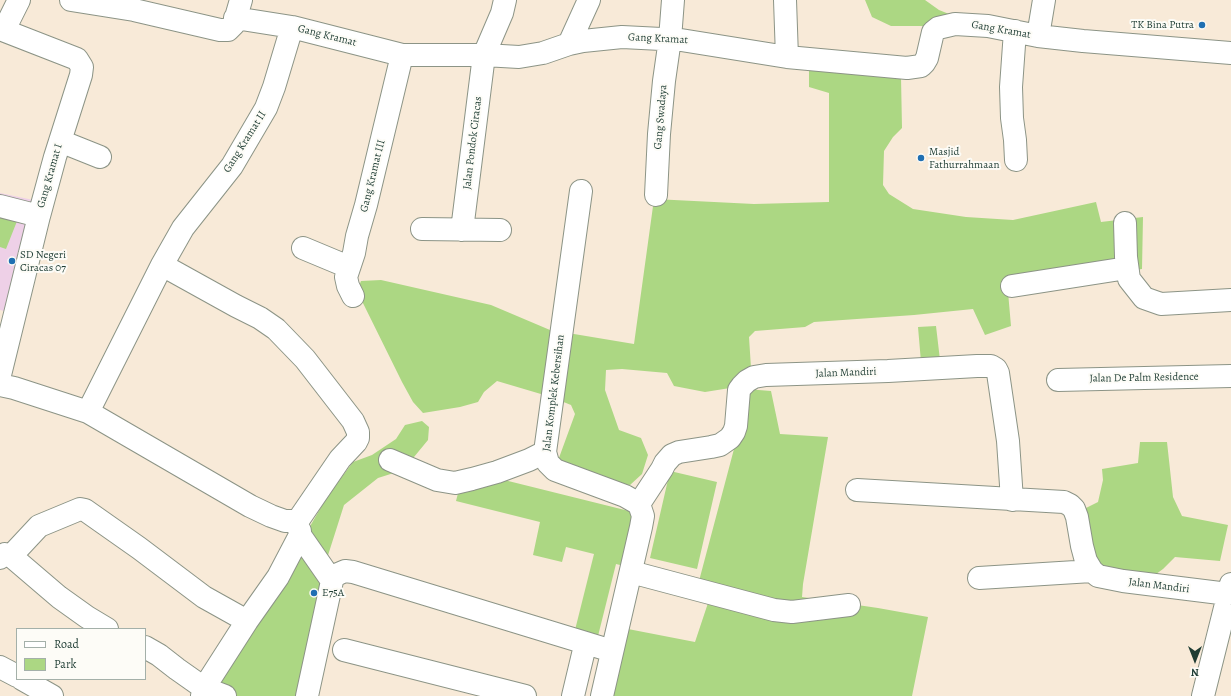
<!DOCTYPE html>
<html>
<head>
<meta charset="utf-8">
<style>
  body { margin:0 }
  #map { position:relative; width:1231px; height:696px; overflow:hidden; background:#f8ead8; font-family:Alegreya,serif }
  canvas { display:block }
  .legend { position:absolute; left:16px; top:628px; width:130px; height:52px; box-sizing:border-box; background:#fdfcf7; border:1px solid #a4b0a9; margin:0; padding:5px 7px; list-style:none; font-size:12px; color:#1f3d34 }
  .legend li { display:flex; align-items:center; gap:8px; height:20px }
  .legend b { width:20px; border:1px solid #a4b0a9 }
  .north { position:absolute; left:1175px; top:640px; width:40px; height:40px; -webkit-text-stroke:3px #fdfcf7; paint-order:stroke; rotate:180deg; font-size:11px; font-weight:700; line-height:16px; text-align:center; color:#1f3d34 }
  .north::after { content:''; display:block; margin:auto; width:14px; height:18px; background:#1f3d34; clip-path:polygon(50% 0,100% 100%,50% 72%,0 100%) }
</style>
</head>
<body>
<div id="map">
<canvas width="1231" height="696"></canvas>
<ul class="legend">
<li><b style="height:5px;background:#fff"></b>Road</li>
<li><b style="height:11px;background:#acd783"></b>Park</li>
</ul>
<div class="north">N</div>
</div>
<script>
const ctx = document.querySelector('canvas').getContext('2d');
ctx.lineJoin = 'round';
function fill(path, color) {
  ctx.fillStyle = color;
  ctx.fill(path, 'evenodd');
}
function shape(rows) {
  const path = new Path2D();
  for (const r of rows) {
    path.moveTo(r[0], r[1]);
    for (let i = 2; i < r.length; i += 2) path.lineTo(r[i], r[i + 1]);
  }
  return path;
}
function stroke(path, color, width, dash) {
  ctx.strokeStyle = color;
  ctx.lineWidth = width;
  ctx.lineCap = dash ? 'butt' : 'round';
  ctx.setLineDash(dash || []);
  ctx.stroke(path);
}
function label(font, color, halo, rows, align = 'center') {
  ctx.font = font + ' Alegreya,serif';
  ctx.lineWidth = 4;
  ctx.setLineDash([]);
  ctx.textBaseline = 'middle';
  ctx.strokeStyle = halo;
  ctx.fillStyle = color;
  for (const [text, x, y, turn = 0] of rows) {
    ctx.save();
    ctx.translate(x, y);
    ctx.rotate((+turn || 0) * Math.PI / 180);
    ctx.textAlign = isNaN(turn) ? turn : align;
    if (halo) ctx.strokeText(text, 0, 0);
    ctx.fillText(text, 0, 0);
    ctx.restore();
  }
}
const built = shape([
  [0,193,38,201,8,312,0,310]
]);
const green = shape([
  [865,0,925,0,939,10,959,18,925,26,891,26,872,17],
  [809,70,901,77,902,128,893,137,884,151,883,185,889,194,913,209,966,217,1013,220,1096,202,1101,222,1143,217,1142,269,1042,284,1008,292,1011,326,985,335,973,309,914,315,814,322,805,327,755,331,749,337,751,368,730,388,705,392,674,386,667,373,622,369,606,370,605,390,619,430,641,438,648,455,642,474,630,485,588,480,556,466,575,414,571,405,551,397,497,381,484,392,478,402,460,407,423,413,413,402,402,382,357,291,361,281,381,280,491,305,550,330,634,344,654,199,754,204,829,202,829,93,809,87],
  [0,199,23,206,6,249,0,247],
  [936,326,940,360,921,362,918,327],
  [746,389,771,391,780,434,828,437,803,584,802,597,878,608,928,617,912,696,610,696,628,629,695,642,713,588,699,581,734,449],
  [422,421,429,427,428,440,414,457,400,471,378,478,344,505,323,571,300,696,233,696,212,687,269,597,327,497,353,462,372,455,396,439,405,425],
  [1140,442,1167,442,1173,497,1182,516,1228,525,1220,561,1175,557,1163,569,1152,577,1094,574,1082,510,1098,502,1103,480,1102,469,1138,463],
  [464,470,641,514,628,567,616,564,597,640,574,634,594,554,566,547,562,562,533,555,540,522,456,501],
  [670,471,717,482,697,569,650,558]
]);
const minor = shape([
  [71,0,134,10,220,30,228,30,234,24,241,0],
  [785,0,787,57],
  [235,18,292,27,402,55,484,55,519,57,543,53,569,44,583,41,622,37,681,40,787,57,907,68,921,66,924,63,927,58,933,32,938,28,955,24,988,26,1038,36,1083,41,1231,53],
  [0,28,5,25,8,22,19,0],
  [0,29,77,59,82,67,81,75,55,157,39,216,0,375],
  [1015,31,1011,87,1012,118,1015,140,1016,160],
  [1038,36,1044,0],
  [569,44,589,0],
  [60,141,100,157],
  [581,191,545,452,548,463,555,470,625,496,639,504,643,516,641,527,602,696],
  [656,195,659,134,664,81,670,39,673,0],
  [0,206,39,216],
  [1125,223,1126,257,1129,279,1144,298,1161,304,1231,300],
  [422,229,500,230],
  [462,230,484,55,502,13,505,0],
  [303,248,339,263,350,265],
  [1012,286,1127,268],
  [353,296,348,286,346,277,354,253,357,236,366,205,402,55],
  [1058,380,1231,376],
  [0,385,14,388,88,412,250,506,271,516,285,521,295,521,299,519,340,459,356,442,358,438,358,432,353,421,305,359,276,329,260,318,236,306,162,265],
  [88,412,162,265,183,228,232,166,266,108,274,87,292,27],
  [390,460,437,480,455,483,472,479,497,472,529,460,545,452],
  [857,490,1064,502,1070,505,1074,509,1077,517,1082,546,1086,561,1092,571,1098,576,1123,581,1228,594],
  [639,504,662,469,665,463,672,455,679,452,711,447,720,445,730,438,734,432,736,426,739,390,742,386,747,381,754,377,766,375,888,371,977,366,991,366,996,369,998,373,1008,441,1012,500],
  [297,525,300,531,300,535,332,581],
  [11,556,39,526,80,509,85,510,139,548,204,597,247,621,204,688,202,696],
  [0,558,5,554,11,556,59,597,87,617,107,629],
  [631,572,774,610,792,612,849,605],
  [979,578,1092,571],
  [247,621,278,577,300,535],
  [145,647,159,655,177,669,204,688,225,696],
  [344,650,525,696],
  [0,667,17,676],
  [22,679,52,696],
  [307,696,332,581,333,577,338,574,345,571,353,572,612,651],
  [573,696,583,654],
  [1203,696,1231,584]
]);
const markers = [
  [1202,25,4,"#1f6fb2"],
  [921,158,4,"#1f6fb2"],
  [12,261,4,"#1f6fb2"],
  [314,593,4,"#1f6fb2"]
];
const poiNames = [
  ["TK Bina Putra",1194,25,"right"],
  ["Masjid",929,152],
  ["Fathurrahmaan",929,165],
  ["SD Negeri",20,255],
  ["Ciracas 07",20,268],
  ["E75A",322,593]
];
const streetNames = [
  ["Gang Kramat",1001,30,10],
  ["Gang Kramat",327,36,14],
  ["Gang Kramat",658,39,3],
  ["Gang Swadaya",661,117,-85],
  ["Gang Kramat II",245,142,-58],
  ["Jalan Pondok Ciracas",473,143,-83],
  ["Gang Kramat I",50,176,-74],
  ["Gang Kramat III",373,176,-76],
  ["Jalan Mandiri",846,373,-2],
  ["Jalan De Palm Residence",1144,378,-1],
  ["Jalan Komplek Kebersihan",554,393,-83],
  ["Jalan Mandiri",1159,586,7]
];
fill(built, '#eed0e7');
fill(green, '#acd783');
stroke(minor, '#8c9486', 24);
stroke(minor, '#fff', 22);
for (const [x, y, r, color] of markers) {
  const dot = new Path2D();
  dot.arc(x, y, r, 0, 2 * Math.PI);
  ctx.fillStyle = color;
  ctx.fill(dot);
  stroke(dot, '#fdfcf7', 1.5);
}
label('11px', '#1f3d34', '#fdfcf7', poiNames, 'left');
label('11px', '#1f3d34', '#fdfcf7', streetNames);
</script>
</body>
</html>
